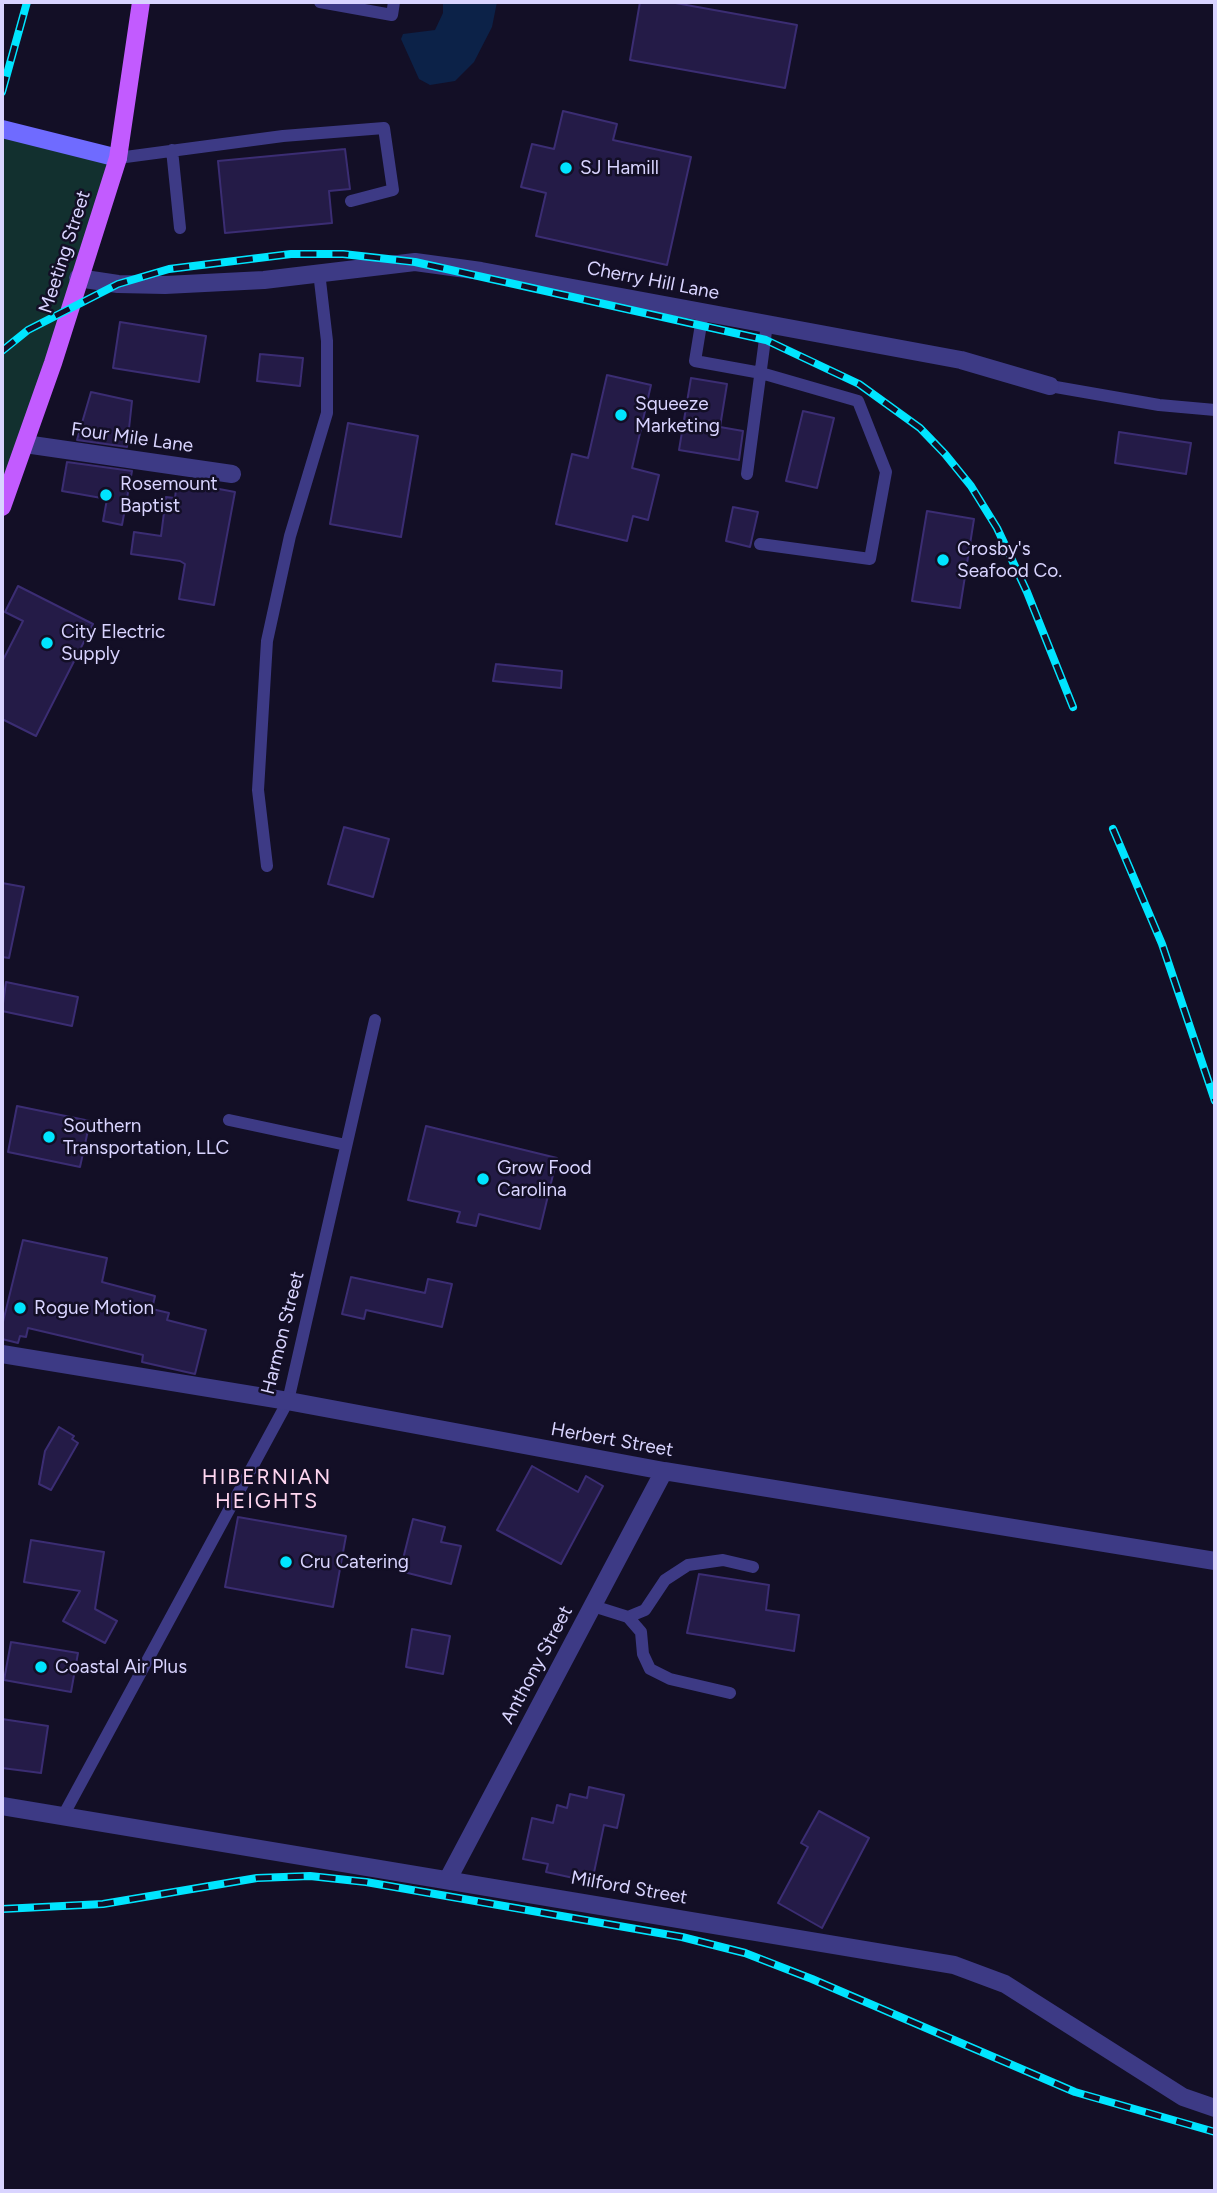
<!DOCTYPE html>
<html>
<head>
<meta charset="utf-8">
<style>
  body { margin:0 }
  #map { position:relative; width:1217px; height:2193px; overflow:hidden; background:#130f26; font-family:Figtree,sans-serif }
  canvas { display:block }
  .frame { position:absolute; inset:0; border:4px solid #d9d4ff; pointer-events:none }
</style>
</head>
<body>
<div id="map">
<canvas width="1217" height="2193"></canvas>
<div class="frame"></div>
</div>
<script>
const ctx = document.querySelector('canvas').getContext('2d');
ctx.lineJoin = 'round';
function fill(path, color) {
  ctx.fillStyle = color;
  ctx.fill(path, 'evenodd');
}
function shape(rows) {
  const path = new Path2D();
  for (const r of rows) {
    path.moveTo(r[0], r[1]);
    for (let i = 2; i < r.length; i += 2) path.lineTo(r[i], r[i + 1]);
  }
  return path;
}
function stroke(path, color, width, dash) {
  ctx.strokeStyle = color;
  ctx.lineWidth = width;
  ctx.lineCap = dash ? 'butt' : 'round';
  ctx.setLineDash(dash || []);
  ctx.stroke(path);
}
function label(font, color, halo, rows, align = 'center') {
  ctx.font = font + ' Figtree,sans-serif';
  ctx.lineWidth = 5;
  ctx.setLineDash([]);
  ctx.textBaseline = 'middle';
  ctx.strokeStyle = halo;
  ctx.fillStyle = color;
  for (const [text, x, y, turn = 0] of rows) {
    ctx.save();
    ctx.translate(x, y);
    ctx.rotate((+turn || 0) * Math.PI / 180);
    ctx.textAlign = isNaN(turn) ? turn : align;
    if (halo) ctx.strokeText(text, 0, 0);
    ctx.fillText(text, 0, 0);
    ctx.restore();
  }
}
const green = shape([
  [2,129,118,158,2,507]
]);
const water = shape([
  [443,2,497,2,492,27,474,62,455,81,430,85,419,79,401,39,403,34,435,30,443,13]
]);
const building = shape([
  [640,2,670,2,797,25,785,88,630,60,640,2],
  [563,111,617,124,613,140,691,157,667,265,536,236,546,193,521,187,532,144,554,149,563,111],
  [345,149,350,189,329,191,332,223,225,233,218,161,345,149],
  [120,322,206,336,199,382,113,368,120,322],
  [260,354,303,358,300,386,257,381,260,354],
  [607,375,651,385,632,468,659,475,648,520,633,516,627,541,556,524,572,454,588,458,607,375],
  [691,378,727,384,720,427,743,431,739,460,679,450,691,378],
  [91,392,132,401,127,447,77,440,91,392],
  [803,411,834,418,817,488,786,481,803,411],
  [348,423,418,436,401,537,330,524,348,423],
  [1119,432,1191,443,1186,474,1115,463,1119,432],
  [67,462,132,471,122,525,103,521,107,499,62,491,67,462],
  [177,481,235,492,214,605,179,599,185,564,180,561,131,554,134,532,161,536,166,497,175,498,177,481],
  [733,507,758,512,750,547,726,541,733,507],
  [927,511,974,519,960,608,912,601,927,511],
  [18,586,93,624,36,736,2,719,2,662,23,621,5,612,18,586],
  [496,664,562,671,561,688,493,681,496,664],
  [344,827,389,839,373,897,328,884,344,827],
  [2,883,24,887,9,958,2,957,2,883],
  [6,982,78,997,72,1026,2,1011,6,982],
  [17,1106,90,1121,80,1167,8,1152,17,1106],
  [426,1126,557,1158,540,1229,479,1214,476,1226,457,1222,460,1212,408,1200,426,1126],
  [23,1240,107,1258,102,1282,155,1296,152,1309,169,1313,167,1320,206,1330,195,1374,142,1362,143,1355,28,1328,26,1337,20,1336,18,1343,2,1339,2,1326,23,1240],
  [351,1277,425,1293,428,1279,452,1284,442,1327,366,1310,364,1319,342,1314,351,1277],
  [59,1427,74,1436,72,1439,78,1443,51,1490,39,1484,45,1451,59,1427],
  [532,1466,578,1492,586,1476,603,1486,561,1564,497,1530,532,1466],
  [238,1517,346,1536,333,1607,225,1587,238,1517],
  [413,1519,445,1527,441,1542,461,1546,451,1584,400,1571,413,1519],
  [31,1540,104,1552,95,1609,117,1621,105,1643,63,1621,80,1591,24,1582,31,1540],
  [699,1574,769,1585,766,1610,799,1615,794,1651,687,1633,699,1574],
  [412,1629,450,1636,443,1674,406,1667,412,1629],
  [11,1642,78,1653,71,1692,4,1680,11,1642],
  [2,1719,48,1726,41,1773,2,1768,2,1719],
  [589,1787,624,1795,617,1828,604,1825,592,1882,546,1872,548,1864,523,1859,532,1818,553,1823,557,1805,567,1808,570,1794,587,1798,589,1787],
  [819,1811,869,1838,822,1928,778,1903,808,1847,801,1843,819,1811]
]);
const lane = shape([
  [320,2,392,15,394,2],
  [172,150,180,228],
  [118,158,283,136,384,128,393,190,351,201],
  [703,312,695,361,761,373,858,401,886,472,870,559,760,544],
  [1050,386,1159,405,1215,410],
  [747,474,767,324],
  [267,866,258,790,267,641,290,536,327,413,327,341,319,272],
  [229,1120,346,1145],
  [593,1606,628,1617,645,1610,665,1580,688,1565,723,1560,753,1567],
  [628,1617,641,1632,643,1654,650,1669,670,1679,730,1693],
  [63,1816,288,1401,375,1020]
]);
const street = shape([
  [78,278,118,284,165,285,264,280,415,262,481,271,961,360,1050,386],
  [25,444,232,474],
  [2,1354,288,1401,664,1471,1215,1561],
  [2,1806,954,1965,1005,1984,1183,2097,1215,2108],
  [448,1879,664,1471]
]);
const secondary = shape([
  [2,129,118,158]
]);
const primary = shape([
  [2,507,53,363,118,158,141,2]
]);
const rail = shape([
  [2,92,27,2],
  [2,351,28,330,118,284,169,269,291,254,343,254,415,262,766,340,859,384,920,428,945,454,971,486,997,528,1027,592,1073,707],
  [1113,829,1162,944,1215,1101],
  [2,1909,103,1904,257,1878,310,1876,366,1882,682,1937,745,1953,812,1979,1075,2092,1215,2132]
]);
const markers = [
  [566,168,7,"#00e5ff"],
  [621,415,7,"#00e5ff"],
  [106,495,7,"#00e5ff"],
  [943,560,7,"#00e5ff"],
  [47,643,7,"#00e5ff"],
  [49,1137,7,"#00e5ff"],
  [483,1179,7,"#00e5ff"],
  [20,1308,7,"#00e5ff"],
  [286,1562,7,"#00e5ff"],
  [41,1667,7,"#00e5ff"]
];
const poiNames = [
  ["SJ Hamill",580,168],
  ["Squeeze",635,404],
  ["Marketing",635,426],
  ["Rosemount",120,484],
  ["Baptist",120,506],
  ["Crosby's",957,549],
  ["Seafood Co.",957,571],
  ["City Electric",61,632],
  ["Supply",61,654],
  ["Southern",63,1126],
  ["Transportation, LLC",63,1148],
  ["Grow Food",497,1168],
  ["Carolina",497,1190],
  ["Rogue Motion",34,1308],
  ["Cru Catering",300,1562],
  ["Coastal Air Plus",55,1667]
];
const streetNames = [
  ["Meeting Street",65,252,-72],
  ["Cherry Hill Lane",653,281,11],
  ["Four Mile Lane",132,438,8],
  ["Harmon Street",283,1333,-76],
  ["Herbert Street",612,1440,10],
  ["Anthony Street",537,1665,-62],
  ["Milford Street",629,1888,10]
];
const neighbourhoodNames = [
  ["HIBERNIAN",267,1478],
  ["HEIGHTS",267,1502]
];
fill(green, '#12302f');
fill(water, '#0c2248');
fill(building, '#241b47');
stroke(building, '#3b2d73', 2);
stroke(lane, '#3d3a85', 12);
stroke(street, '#3d3a85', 18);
stroke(secondary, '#6f6bff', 18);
stroke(primary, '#c25bff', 18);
stroke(rail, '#00e5ff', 8);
stroke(rail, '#130f26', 5, [16]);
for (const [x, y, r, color] of markers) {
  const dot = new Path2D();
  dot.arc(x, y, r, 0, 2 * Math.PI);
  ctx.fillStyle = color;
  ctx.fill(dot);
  stroke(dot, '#130f26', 2.5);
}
label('19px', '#d9d4ff', '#130f26', poiNames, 'left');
label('19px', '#d9d4ff', '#130f26', streetNames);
ctx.letterSpacing = '2px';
label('21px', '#ffd6f0', '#130f26', neighbourhoodNames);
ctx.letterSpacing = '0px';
</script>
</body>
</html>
